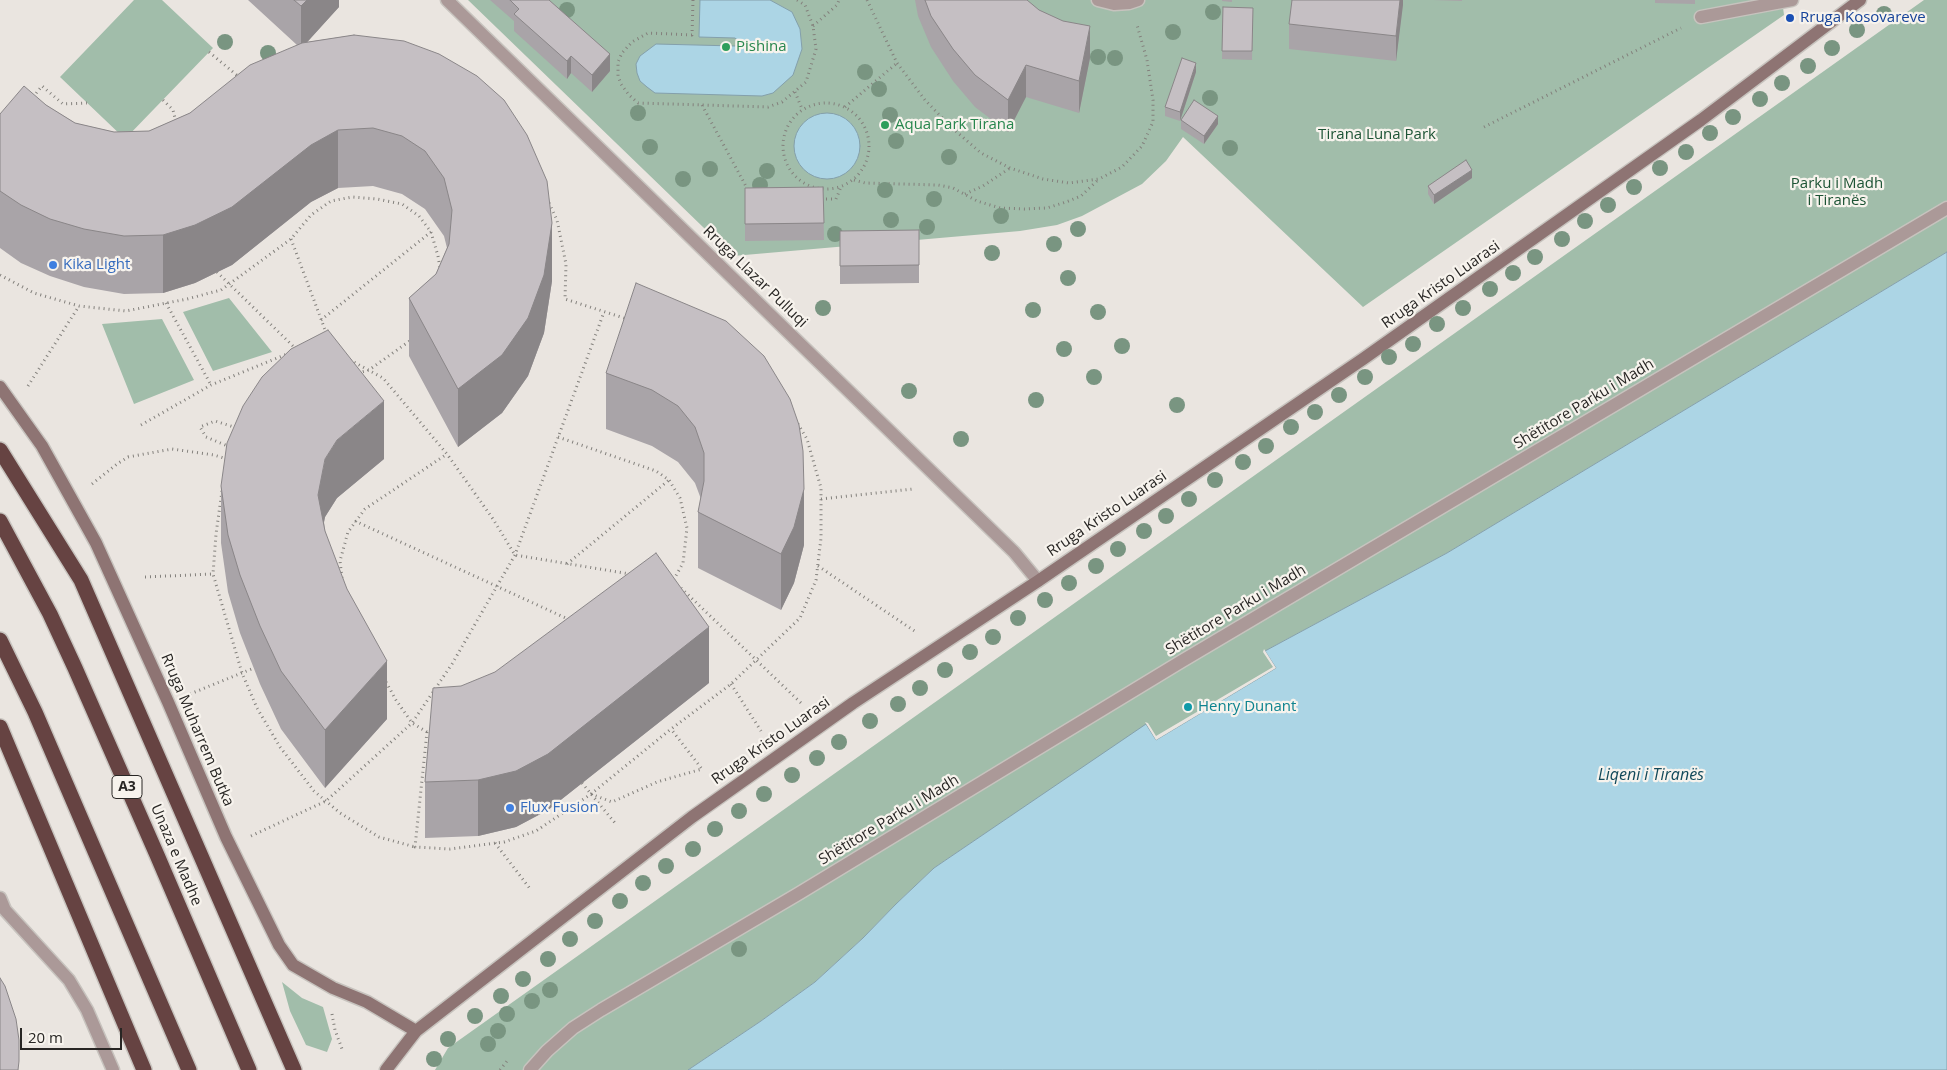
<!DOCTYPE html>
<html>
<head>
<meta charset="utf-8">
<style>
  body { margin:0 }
  #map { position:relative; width:1947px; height:1070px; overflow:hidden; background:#eae5e0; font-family:"Open Sans",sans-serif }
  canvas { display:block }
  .scale { position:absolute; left:20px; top:1028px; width:102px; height:22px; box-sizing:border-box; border:2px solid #282624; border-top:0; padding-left:6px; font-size:15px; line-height:18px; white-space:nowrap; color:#282624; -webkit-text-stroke:4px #f7f3ed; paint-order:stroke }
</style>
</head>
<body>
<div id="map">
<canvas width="1947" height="1070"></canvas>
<div class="scale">20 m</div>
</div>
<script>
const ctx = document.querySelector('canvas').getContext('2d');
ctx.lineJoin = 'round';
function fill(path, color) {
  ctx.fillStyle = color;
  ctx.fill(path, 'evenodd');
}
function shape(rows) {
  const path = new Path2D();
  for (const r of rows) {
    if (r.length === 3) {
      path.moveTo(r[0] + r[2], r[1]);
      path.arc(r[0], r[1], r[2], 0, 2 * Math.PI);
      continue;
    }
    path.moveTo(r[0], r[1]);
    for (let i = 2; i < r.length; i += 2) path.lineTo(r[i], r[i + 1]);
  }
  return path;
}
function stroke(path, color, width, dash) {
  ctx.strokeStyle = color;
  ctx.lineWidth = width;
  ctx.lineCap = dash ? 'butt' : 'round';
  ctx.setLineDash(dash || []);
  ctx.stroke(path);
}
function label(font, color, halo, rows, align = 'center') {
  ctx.font = font + ' "Open Sans",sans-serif';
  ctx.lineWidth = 4.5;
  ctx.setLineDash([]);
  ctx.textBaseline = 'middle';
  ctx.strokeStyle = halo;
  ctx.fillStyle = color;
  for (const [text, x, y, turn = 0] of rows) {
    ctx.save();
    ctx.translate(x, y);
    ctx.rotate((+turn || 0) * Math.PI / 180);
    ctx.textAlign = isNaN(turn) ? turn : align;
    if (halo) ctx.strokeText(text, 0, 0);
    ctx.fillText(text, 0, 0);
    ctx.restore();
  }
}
const green = shape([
  [134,0,162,0,213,48,125,139,60,77],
  [468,0,1782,0,1784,15,1363,307,1183,137,1166,161,1142,184,1082,216,1057,225,1020,231,733,256],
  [1924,0,1947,0,1947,252,1447,553,1265,651,1276,668,1156,740,1146,725,934,868,896,904,863,938,815,982,761,1021,688,1070,435,1070,448,1048],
  [229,298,272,352,213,371,183,312],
  [162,319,194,380,134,404,102,324],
  [282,982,302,998,323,1007,332,1039,327,1052,306,1045,290,1011]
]);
const water = shape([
  [700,0,770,0,792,12,800,29,802,49,793,75,773,93,762,96,655,93,647,87,640,81,637,73,636,64,640,56,656,44,735,46,741,43,735,38,699,37,700,0],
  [827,146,33],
  [1947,252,1947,1070,688,1070,761,1021,815,982,863,938,896,904,934,868,1146,724,1156,740,1276,668,1265,651,1447,553,1947,252]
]);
const pier = shape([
  [1264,649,1276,668,1156,740,1145,722,1148,723,1156,736,1273,667,1263,652]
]);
const path = shape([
  [693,0,692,35,648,33,632,42,622,53,618,62,618,76,621,84,629,95,638,103,768,107,782,102,806,82,816,49,813,26,805,5,797,0],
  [867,0,897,63,925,100,951,127,981,153,1010,168,1043,179,1069,183,1099,179,1122,167,1142,146,1153,122,1153,100,1147,60,1137,25],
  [813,26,837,5,839,0],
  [209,52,239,77],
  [795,92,802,109],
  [33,97,42,86,63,104,87,103],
  [163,100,173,110,176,122],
  [826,146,43],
  [702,105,748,190],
  [845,107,897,63],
  [1484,127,1681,28],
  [854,180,865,183,938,185,953,188,977,201,1000,208,1024,209,1047,208,1066,202,1081,196,1099,179],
  [965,194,983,186,1010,168],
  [821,199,836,199,841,187],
  [549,203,557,220,566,264,565,299,627,319],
  [291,239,327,335],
  [217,272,296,349],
  [0,275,34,293,79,306,126,311,187,299,221,290,291,239,311,215,331,201,352,197,377,199,402,204,419,216,431,232,438,256,440,268],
  [166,303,211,385],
  [321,320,431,232],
  [350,360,383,378,447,454,493,519,515,555,630,574],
  [358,373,369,370,411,340],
  [28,386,79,306],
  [141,425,211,385,287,354],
  [558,437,656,471,669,480,680,498,687,528,683,563,673,581],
  [230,447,206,437,200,427,215,421,237,428],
  [92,484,117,464,128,457,172,449,214,455,227,459],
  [222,491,216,534,213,574,242,673,257,708,280,747,314,791,340,813,379,837,415,847],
  [821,499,913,489],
  [355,521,570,620],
  [567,564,669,480],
  [818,566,916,632],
  [145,577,213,574],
  [342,578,340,561,348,532,365,509,447,454],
  [681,588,801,703],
  [386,682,396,700,412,723,427,732],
  [731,684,761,731],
  [190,694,254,668],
  [427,732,415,847,450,849,504,842,536,831,591,794,671,729,731,684,800,618,816,580,821,538,821,488,807,439,798,424],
  [582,783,615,823],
  [591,794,612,802,657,782,702,769,671,729],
  [251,836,326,801,412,723,452,664,515,555,604,312],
  [495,843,531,890],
  [332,1014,335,1030,342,1049],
  [500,1070,507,1061]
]);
const lane = shape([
  [1098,0,1114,4,1129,3,1138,0],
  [1701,17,1792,0],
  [0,898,5,910,69,980,87,1010,113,1070]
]);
const street = shape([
  [447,0,1014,552,1038,581],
  [530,1070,547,1051,573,1028,601,1010,798,894,1182,661,1947,208]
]);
const secondary = shape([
  [0,387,42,446,96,543,168,702,226,837,279,945,293,965,333,988,367,1002,416,1031],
  [386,1070,416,1031,692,817,853,703,1038,581,1363,359,1701,120,1860,0]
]);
const highway = shape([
  [0,450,81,580,294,1070],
  [0,521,50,614,75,668,157,855,249,1070],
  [0,640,35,712,189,1070],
  [0,727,144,1070]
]);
const trees = [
  [567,10],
  [1213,12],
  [1884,14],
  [1857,30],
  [1173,32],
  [225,42],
  [1832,48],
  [268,53],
  [1098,57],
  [1115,58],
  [1808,66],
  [865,72],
  [1782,83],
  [879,89],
  [1210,98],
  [1760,99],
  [638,113],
  [890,115],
  [1733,117],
  [1710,133],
  [896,141],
  [650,147],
  [1230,148],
  [1686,152],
  [949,157],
  [1660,168],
  [710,169],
  [767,171],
  [683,179],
  [760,185],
  [1634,187],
  [885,190],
  [934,199],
  [1608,205],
  [1001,216],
  [891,220],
  [1585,221],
  [927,227],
  [1078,229],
  [835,234],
  [1562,239],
  [1054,244],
  [992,253],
  [1535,257],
  [1513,273],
  [1068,278],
  [1490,289],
  [823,308],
  [1463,308],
  [1033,310],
  [1098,312],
  [1437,324],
  [1413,344],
  [1122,346],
  [1064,349],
  [1389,357],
  [1094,377],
  [1365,377],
  [909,391],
  [1339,395],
  [1036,400],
  [1177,405],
  [1315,412],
  [1291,427],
  [961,439],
  [1266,446],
  [1243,462],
  [1215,480],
  [1189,499],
  [1166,516],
  [1144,531],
  [1118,549],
  [1096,566],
  [1069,583],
  [1045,600],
  [1018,618],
  [993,637],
  [970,652],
  [945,670],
  [920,688],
  [898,704],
  [870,721],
  [839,742],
  [817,758],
  [792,775],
  [764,794],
  [739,811],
  [715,829],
  [693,849],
  [666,866],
  [643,883],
  [620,901],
  [595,921],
  [570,939],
  [739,949],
  [548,959],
  [523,979],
  [550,990],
  [501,996],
  [532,1001],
  [507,1014],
  [475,1016],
  [498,1031],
  [448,1039],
  [488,1044],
  [434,1059]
];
const wall = shape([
  [248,0,339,0,339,7,307,42,354,35,552,281,544,333,528,376,502,413,458,447,409,356,409,298,436,274,447,248,444,236,425,209,402,194,373,186,338,188,311,202,232,265,195,283,163,293,124,294,84,287,50,276,21,263,0,248,0,114,46,105,75,123,114,132,149,131,190,113,297,45],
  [490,0,549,0,610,71,592,92,571,73,567,79,514,31,514,21],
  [915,0,1027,0,1090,58,1079,113,1026,97,1008,132,975,107,953,81,931,47,918,16],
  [1222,0,1232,0,1232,2,1222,1],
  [1403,0,1396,61,1289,49,1289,24],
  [1433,0,1462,0,1462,1],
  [1655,0,1695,0,1695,4,1655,3],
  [1223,7,1253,8,1252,60,1222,59],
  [1196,72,1180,121,1165,116,1165,107],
  [1181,120,1218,124,1204,144,1181,129],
  [1472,178,1434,204,1428,194,1428,186],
  [823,187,824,240,745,241,745,188],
  [919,230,919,283,840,284,840,231],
  [606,373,790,399,804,545,794,583,781,610,698,568,698,512,701,499,695,483,678,462,652,446,606,429],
  [384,459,337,498,325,517,324,522,325,531,387,719,325,788,281,729,260,684,240,633,228,592,221,543,221,486],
  [709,683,548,810,516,827,478,836,425,838,425,782]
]);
const shadedWall = shape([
  [307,0,339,0,339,7,301,49,301,6],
  [1400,0,1403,0,1403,5,1396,61,1396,36],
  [1090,26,1090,58,1079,113,1079,81],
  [610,54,610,71,592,92,592,75],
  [571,56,571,73,567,79,567,61],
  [1196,63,1196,72,1180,121,1180,112],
  [1026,65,1026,97,1008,132,1008,100],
  [1218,116,1218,124,1204,144,1204,136],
  [338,130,338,188,311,202,232,265,195,283,163,293,163,235,311,145],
  [1472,170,1472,178,1434,204,1434,195],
  [552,223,552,281,544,333,528,376,502,413,458,447,458,389],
  [384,401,384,459,337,498,325,517,318,553,318,495,325,459,337,440],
  [804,489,804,545,794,583,781,610,781,554],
  [709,627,709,683,548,810,516,827,478,836,478,780],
  [387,661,387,719,325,788,325,730]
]);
const building = shape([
  [294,0,307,0,301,6,294,0],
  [510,0,549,0,610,54,592,75,571,56,567,61,514,14,519,9,510,0],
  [925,0,1027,0,1039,10,1063,21,1090,26,1079,81,1026,65,1008,100,975,75,953,49,931,16,925,0],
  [1292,0,1400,0,1396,36,1289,24,1292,0],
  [1223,7,1253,8,1252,51,1222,51,1223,7],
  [354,35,404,41,439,54,477,76,504,100,527,135,547,181,552,223,544,275,528,318,502,355,458,389,409,298,436,274,449,244,452,210,444,178,425,151,402,136,373,128,338,130,311,145,232,207,195,225,163,235,124,236,84,229,50,219,21,205,0,191,0,114,24,86,46,105,75,123,114,132,149,131,190,113,250,65,302,43,354,35],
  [1182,58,1196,63,1180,112,1165,107,1182,58],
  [1194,100,1218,116,1204,136,1181,120,1194,100],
  [1466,160,1472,170,1434,195,1428,186,1466,160],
  [823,187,824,223,745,224,745,188,823,187],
  [919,230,919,265,840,266,840,231,919,230],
  [636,283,726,321,764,356,790,399,799,425,803,451,804,489,794,527,781,554,698,512,704,481,704,453,695,427,678,406,652,390,606,373,636,283],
  [328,330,384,401,337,440,325,459,318,495,325,531,347,589,387,661,325,730,281,671,260,626,240,575,228,535,221,486,227,443,243,406,262,377,291,349,328,330],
  [656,553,709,627,548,754,516,771,478,780,425,782,433,688,461,686,495,672,656,553],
  [0,978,5,986,16,1019,19,1040,19,1061,18,1070,0,1070,0,978]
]);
const markers = [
  [1790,18,5,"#1a4fb4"],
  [726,47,5,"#2e9e5b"],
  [885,125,5,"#2e9e5b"],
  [53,265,5,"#3f7fe0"],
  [1188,707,5,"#0f9aa8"],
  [510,808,5,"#3f7fe0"]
];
const shields = [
  [127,787,30]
];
const shieldNames = [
  ["A3",127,787]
];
const transitNames = [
  ["Rruga Kosovareve",1800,18]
];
const leisureNames = [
  ["Pishina",736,47],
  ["Aqua Park Tirana",895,125]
];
const parkNames = [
  ["Tirana Luna Park",1377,135],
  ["Parku i Madh",1837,184],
  ["i Tiranës",1837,201]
];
const shopNames = [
  ["Kika Light",63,265],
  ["Flux Fusion",520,808]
];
const streetNames = [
  ["Rruga Llazar Pulluqi",755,277,44],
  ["Rruga Kristo Luarasi",1441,285,-35],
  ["Shëtitore Parku i Madh",1584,404,-31],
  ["Rruga Kristo Luarasi",1107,514,-34],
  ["Shëtitore Parku i Madh",1236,610,-31],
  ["Rruga Muharrem Butka",197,730,67],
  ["Rruga Kristo Luarasi",771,741,-35],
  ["Shëtitore Parku i Madh",889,820,-31],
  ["Unaza e Madhe",176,855,67]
];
const cultureNames = [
  ["Henry Dunant",1198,707]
];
const waterNames = [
  ["Liqeni i Tiranës",1651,775]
];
fill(green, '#a1bdaa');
fill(water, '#acd5e5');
stroke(water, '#84a0ab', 1);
fill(pier, '#eae5e0');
stroke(lane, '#c7c3be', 15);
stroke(street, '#c7c3be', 15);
stroke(secondary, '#c7c3be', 15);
stroke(highway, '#c7c3be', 18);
stroke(path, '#83807c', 3, [1, 4]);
stroke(lane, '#ab9998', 12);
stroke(street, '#ab9998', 12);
stroke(secondary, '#8e7473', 12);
stroke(highway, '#664342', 15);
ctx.fillStyle = '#799581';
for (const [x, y] of trees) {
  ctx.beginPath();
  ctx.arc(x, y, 8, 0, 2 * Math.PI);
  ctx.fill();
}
fill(wall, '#a9a4a8');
fill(shadedWall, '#8a8688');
fill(building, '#c5bfc3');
stroke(building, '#8a8688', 1);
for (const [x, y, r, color] of markers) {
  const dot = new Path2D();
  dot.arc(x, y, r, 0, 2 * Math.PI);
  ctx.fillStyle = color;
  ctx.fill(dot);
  stroke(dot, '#f7f3ed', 2);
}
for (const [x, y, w] of shields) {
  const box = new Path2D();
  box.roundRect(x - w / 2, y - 11.5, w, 23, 4);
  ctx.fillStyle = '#f7f3ed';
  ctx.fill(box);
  stroke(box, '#282624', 1);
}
label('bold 14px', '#282624', null, shieldNames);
label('15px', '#164399', '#f7f3ed', transitNames, 'left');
label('15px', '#27864d', '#f7f3ed', leisureNames, 'left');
label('15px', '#1c5334', '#f7f3ed', parkNames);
label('15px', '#366cbe', '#f7f3ed', shopNames, 'left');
label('15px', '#282624', '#f7f3ed', streetNames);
label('15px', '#0d838f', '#f7f3ed', cultureNames, 'left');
label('italic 16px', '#11495a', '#f7f3ed', waterNames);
</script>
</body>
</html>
